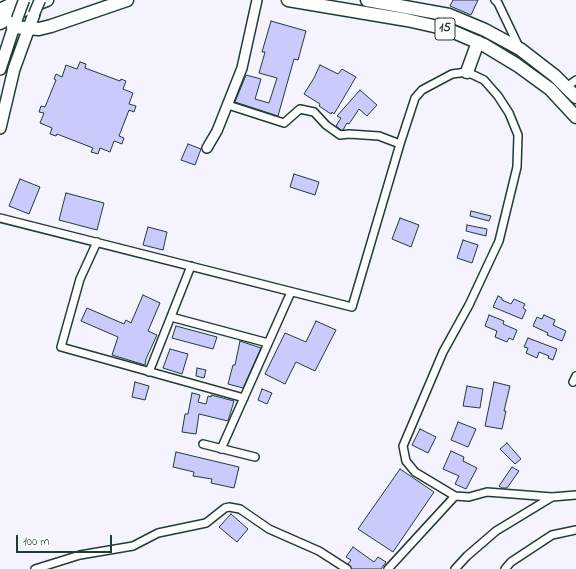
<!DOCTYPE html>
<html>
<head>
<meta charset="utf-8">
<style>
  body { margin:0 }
  #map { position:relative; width:576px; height:569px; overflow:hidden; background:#f5f4fe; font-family:"Indie Flower",sans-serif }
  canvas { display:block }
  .scale { position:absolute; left:16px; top:535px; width:96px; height:18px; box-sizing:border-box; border:2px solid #1f3d34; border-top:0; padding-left:5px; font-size:12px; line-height:14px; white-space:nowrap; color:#1f3d34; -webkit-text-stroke:3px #fff; paint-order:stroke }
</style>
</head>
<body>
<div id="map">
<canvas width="576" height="569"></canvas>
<div class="scale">100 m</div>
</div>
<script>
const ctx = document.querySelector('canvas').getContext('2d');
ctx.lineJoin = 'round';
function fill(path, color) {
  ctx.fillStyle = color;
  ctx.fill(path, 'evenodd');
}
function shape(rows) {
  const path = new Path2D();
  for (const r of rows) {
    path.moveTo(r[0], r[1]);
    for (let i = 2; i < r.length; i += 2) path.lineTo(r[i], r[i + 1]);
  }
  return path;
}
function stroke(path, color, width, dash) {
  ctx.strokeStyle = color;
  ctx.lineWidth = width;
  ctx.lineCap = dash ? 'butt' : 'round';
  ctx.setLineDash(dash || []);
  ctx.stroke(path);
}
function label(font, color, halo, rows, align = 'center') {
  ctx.font = font + ' "Indie Flower",sans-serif';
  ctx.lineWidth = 3.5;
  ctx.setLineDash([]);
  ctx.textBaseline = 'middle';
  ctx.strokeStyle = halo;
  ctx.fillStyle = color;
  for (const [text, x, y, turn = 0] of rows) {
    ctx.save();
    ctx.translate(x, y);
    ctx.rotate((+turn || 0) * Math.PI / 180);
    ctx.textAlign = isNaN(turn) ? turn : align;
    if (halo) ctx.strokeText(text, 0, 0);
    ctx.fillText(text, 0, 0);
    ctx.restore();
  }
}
const building = shape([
  [453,0,478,0,471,15,450,6,453,0],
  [271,21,306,31,298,60,294,59,278,116,235,102,246,75,261,79,255,99,269,103,277,78,259,73,265,52,262,52,271,21],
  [80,62,86,64,85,68,120,81,121,79,126,81,123,89,133,93,129,104,136,106,134,112,129,110,119,136,124,138,122,144,114,141,110,152,100,148,98,154,91,152,93,148,57,134,56,136,50,134,52,128,40,123,44,113,39,112,41,106,45,107,56,80,54,79,56,74,62,77,66,65,77,69,80,62],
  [320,65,338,74,342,69,356,77,334,114,332,112,331,114,319,106,320,104,304,94,314,78,320,65],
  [360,90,377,105,367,116,359,109,349,124,347,123,343,130,341,130,336,126,341,118,337,116,360,90],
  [188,144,201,149,195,165,181,160,188,144],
  [294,174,319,182,315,195,290,187,294,174],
  [20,179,40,187,29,214,9,206,20,179],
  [66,193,104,203,97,230,59,220,66,193],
  [471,211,491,216,489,221,470,216,471,211],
  [400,218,419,225,411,247,392,239,400,218],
  [467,225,487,229,486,236,466,231,467,225],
  [148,227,167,232,163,250,143,245,148,227],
  [463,240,478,245,472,263,457,258,463,240],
  [143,295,160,303,148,331,157,335,146,359,145,365,112,355,118,337,81,321,87,308,124,324,126,320,131,323,143,295],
  [498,296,502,298,502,300,511,304,514,299,525,304,523,308,526,310,522,319,493,307,498,296],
  [489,315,504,321,503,324,517,330,513,340,509,338,507,342,495,337,497,331,485,326,489,315],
  [544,315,555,320,553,325,566,331,562,341,547,335,548,333,533,326,537,317,542,319,544,315],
  [316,321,336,330,315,371,296,362,285,384,265,374,285,333,306,342,316,321],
  [176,326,217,337,213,349,172,338,176,326],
  [528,338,557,349,553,360,548,358,549,356,539,352,537,358,526,353,528,348,524,347,528,338],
  [240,341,261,348,243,388,228,384,233,365,235,365,240,341],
  [170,349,188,354,182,374,163,368,170,349],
  [197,368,206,370,204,378,196,376,197,368],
  [135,382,149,386,145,400,132,397,135,382],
  [494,382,510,386,504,411,506,411,502,429,485,426,494,382],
  [467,386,483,389,480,408,463,406,467,386],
  [262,389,272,393,267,404,258,400,262,389],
  [192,393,200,395,198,402,206,404,208,396,211,397,211,395,234,401,228,421,199,414,196,434,182,432,185,414,188,414,192,393],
  [458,422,476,429,468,447,451,440,458,422],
  [420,429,436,437,428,453,412,445,420,429],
  [507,443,521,459,515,464,500,449,507,443],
  [451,451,464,457,463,461,477,468,466,489,455,484,459,476,443,469,451,451],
  [176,452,239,467,234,488,211,483,212,479,193,476,194,472,173,467,176,452],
  [512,467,519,471,507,488,502,488,499,486,512,467],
  [400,469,434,492,393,552,358,529,400,469],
  [231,514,248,529,237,542,219,527,231,514],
  [353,547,374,562,378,557,386,562,381,569,352,569,348,564,351,560,346,557,353,547]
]);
const minor = shape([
  [495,0,498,3,519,47],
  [566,87,576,80],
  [228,105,284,123,300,109,314,112,326,125,340,135,349,134,379,136,400,144],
  [0,218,352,307,400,144,415,98,422,90,452,74,467,72,484,80,498,96,509,113,518,135,517,167,499,241,469,305,443,352,403,446,406,461,415,472,455,496,469,497,487,492,552,497,576,495],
  [97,242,80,279,61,347,244,398],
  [171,317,268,343],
  [149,372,191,266],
  [573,382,576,376],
  [203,444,255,457],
  [221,449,291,292],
  [35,569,80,555,133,546,158,533,206,523,225,508,229,507,240,509,269,529,319,551,347,569],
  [388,569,455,496],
  [455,569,467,556,496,531,552,497],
  [505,569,511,562,552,535,576,530]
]);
const tertiary = shape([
  [207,148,217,131,242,68,257,0]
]);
const primary = shape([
  [0,69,16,20],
  [0,128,14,69,34,14]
]);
const trunk = shape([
  [288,0,407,20,447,29,484,45,517,65,550,89,576,117],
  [367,0,449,15,485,30,520,49,555,76,576,97],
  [0,10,20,0],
  [0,23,29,7,47,0],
  [13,27,39,29,51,26,127,0],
  [467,72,478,42]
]);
const secondaryBridge = shape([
  [34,14,40,0],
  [17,19,24,0]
]);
const shields = [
  [445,29,20]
];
const shieldNames = [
  ["15",445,29]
];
fill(building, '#cbcafc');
stroke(building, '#1f3d34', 1);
stroke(minor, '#1f3d34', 10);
stroke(tertiary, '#1f3d34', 12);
stroke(primary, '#1f3d34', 14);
stroke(trunk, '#1f3d34', 15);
stroke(minor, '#fff', 7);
stroke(tertiary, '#fff', 9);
stroke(primary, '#fff', 11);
stroke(trunk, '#fff', 12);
stroke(secondaryBridge, '#1f3d34', 13, []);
stroke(secondaryBridge, '#fff', 10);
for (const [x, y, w] of shields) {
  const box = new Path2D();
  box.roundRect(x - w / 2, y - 11, w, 22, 3);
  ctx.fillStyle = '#fff';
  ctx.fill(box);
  stroke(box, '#1f3d34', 1);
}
label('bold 13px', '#1f3d34', null, shieldNames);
</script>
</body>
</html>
